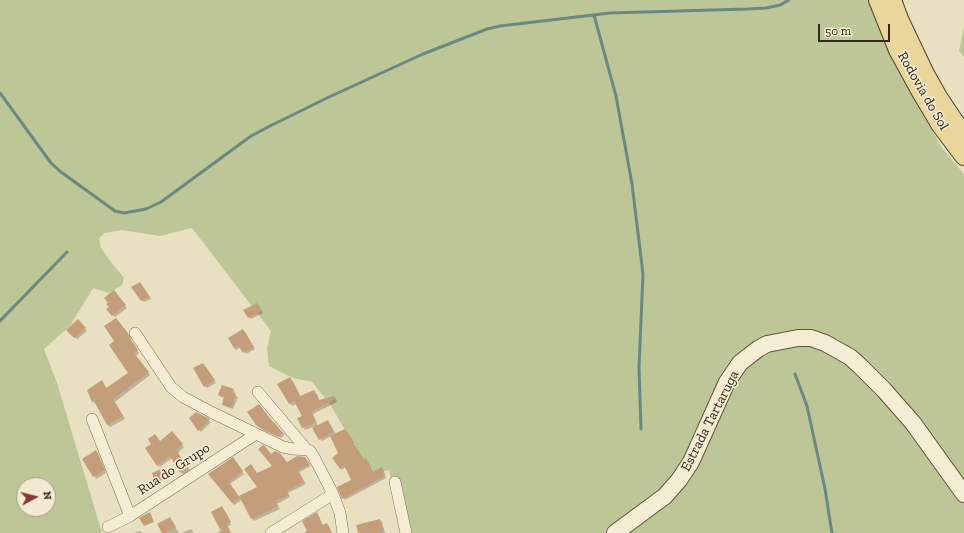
<!DOCTYPE html>
<html>
<head>
<meta charset="utf-8">
<style>
  body { margin:0 }
  #map { position:relative; width:964px; height:533px; overflow:hidden; background:#e9e0c1; font-family:"Zilla Slab",serif }
  canvas { display:block }
  .north { position:absolute; left:16px; top:477px; width:40px; height:40px; box-sizing:border-box; background:#f1ead0; border:1px solid #a59c88; border-radius:50%; rotate:83deg; font-size:11px; font-weight:700; line-height:16px; text-align:center; color:#32281d }
  .north::after { content:''; display:block; margin:auto; width:14px; height:18px; background:#8a3430; clip-path:polygon(50% 0,100% 100%,50% 72%,0 100%) }
  .scale { position:absolute; left:818px; top:24px; width:72px; height:18px; box-sizing:border-box; border:2px solid #32281d; border-top:0; padding-left:5px; font-size:12px; line-height:14px; white-space:nowrap; color:#32281d; -webkit-text-stroke:3px #f1ead0; paint-order:stroke }
</style>
</head>
<body>
<div id="map">
<canvas width="964" height="533"></canvas>
<div class="north">N</div>
<div class="scale">50 m</div>
</div>
<script>
const ctx = document.querySelector('canvas').getContext('2d');
ctx.lineJoin = 'round';
function fill(path, color) {
  ctx.fillStyle = color;
  ctx.fill(path, 'evenodd');
}
function shape(rows) {
  const path = new Path2D();
  for (const r of rows) {
    path.moveTo(r[0], r[1]);
    for (let i = 2; i < r.length; i += 2) path.lineTo(r[i], r[i + 1]);
  }
  return path;
}
function stroke(path, color, width, dash) {
  ctx.strokeStyle = color;
  ctx.lineWidth = width;
  ctx.lineCap = dash ? 'butt' : 'round';
  ctx.setLineDash(dash || []);
  ctx.stroke(path);
}
function label(font, color, halo, rows, align = 'center') {
  ctx.font = font + ' "Zilla Slab",serif';
  ctx.lineWidth = 3.5;
  ctx.setLineDash([]);
  ctx.textBaseline = 'middle';
  ctx.strokeStyle = halo;
  ctx.fillStyle = color;
  for (const [text, x, y, turn = 0] of rows) {
    ctx.save();
    ctx.translate(x, y);
    ctx.rotate((+turn || 0) * Math.PI / 180);
    ctx.textAlign = isNaN(turn) ? turn : align;
    if (halo) ctx.strokeText(text, 0, 0);
    ctx.fillText(text, 0, 0);
    ctx.restore();
  }
}
const green = shape([
  [0,0,869,0,874,17,897,68,942,148,964,174,964,533,401,533,389,470,371,475,330,404,312,382,293,378,269,366,267,348,271,331,192,228,160,236,122,230,105,233,99,238,101,248,111,262,124,278,122,285,109,293,93,288,70,326,44,349,57,383,102,533,0,533],
  [24,485,48,485,48,509,24,509],
  [964,26,964,57,959,51]
]);
const shadow = shape([
  [142,286,151,299,144,302,141,300],
  [116,294,127,308,115,317,108,309,110,307],
  [259,306,263,313,251,319,249,317],
  [78,320,87,331,77,339,67,330],
  [118,322,130,336,131,340,139,353,136,356,150,375,115,402,125,419,110,427,108,425,96,403,95,404,93,401,102,382,107,389,130,373,116,342],
  [245,332,255,349,246,354,241,347,236,350,234,348],
  [205,366,216,383,207,388,205,386],
  [290,379,293,381,301,397,314,391,317,394,320,401,334,397,336,399,337,402,313,414,318,426,328,421,336,434,346,432,354,443,353,443,364,460,366,460,368,462,373,473,382,469,384,471,386,478,345,500,343,498,353,481,346,467,342,470,340,468,340,454,331,436,322,441,313,427,305,430,303,427,303,417,296,404,292,406,290,403],
  [233,390,235,392,234,395,238,397,233,409,225,406,223,404,225,398,221,397,219,395],
  [197,413,211,422,201,432,199,430],
  [273,423,285,435,281,438,265,431,259,427],
  [171,433,184,447,178,453,190,470,183,475,172,458,160,467,158,465,160,442],
  [96,451,98,453,106,473,96,479,84,459],
  [271,455,287,463,305,458,311,466,299,472,306,484,288,493,290,497,277,504,280,509,254,521,252,519,242,500,234,505,210,474,235,461,244,474,230,484,239,497,258,488,257,474,273,466],
  [222,507,228,516,231,525,228,526,231,533,217,533,222,530],
  [317,514,319,516,323,526,327,524,329,526,332,533,310,533],
  [171,520,179,533,163,533],
  [380,520,382,522,385,533,359,533],
  [191,529,194,533,182,533],
  [140,531,142,533,133,533]
]);
const stream = shape([
  [594,15,616,96,632,184,643,274,639,367,641,429],
  [0,93,51,163,61,172,115,211,124,213,146,209,161,202,251,136,270,126,329,97,423,54,487,29,500,26,610,13,747,9,766,8,780,5,789,0],
  [0,321,67,252],
  [795,374,807,406,825,489,832,533]
]);
const building = shape([
  [140,282,150,297,141,301,131,287],
  [114,290,126,305,112,316,106,309,109,307,106,304,108,303,104,298],
  [257,303,262,311,248,318,243,310],
  [116,318,128,333,129,337,138,350,134,353,149,372,113,399,123,416,107,425,94,401,92,402,87,390,102,380,106,388,128,373,109,345,114,341,104,326],
  [78,319,86,328,74,338,66,330],
  [243,329,254,347,243,353,238,345,234,348,228,338],
  [203,363,215,380,204,387,193,368],
  [290,377,300,396,314,390,319,400,334,396,335,399,311,412,316,422,302,428,297,418,302,416,294,401,289,404,277,384],
  [222,385,234,389,232,393,236,394,231,408,222,405,224,397,218,395],
  [259,404,273,422,274,422,283,433,278,437,262,429,256,425,247,412],
  [196,412,210,419,198,431,189,418],
  [328,420,334,432,319,440,312,428],
  [345,429,353,440,351,441,364,459,366,458,372,472,382,467,384,476,342,499,337,487,351,480,344,465,340,469,332,458,338,453,330,436],
  [172,431,183,444,176,450,188,468,180,473,170,456,157,466,145,448,151,444,148,439,155,434,160,441],
  [263,445,265,446,271,454,275,451,280,453,287,462,297,456,305,457,310,464,298,470,304,482,287,491,289,495,276,501,278,506,251,519,239,496,257,487,244,469,251,464,257,473,272,466,258,449],
  [96,450,105,470,93,477,82,459],
  [233,457,243,471,229,482,240,498,232,503,208,474],
  [161,469,164,480,155,483,152,473],
  [222,506,231,522,226,524,231,533,222,533,211,512],
  [150,512,154,522,144,526,139,518],
  [317,512,322,525,327,523,331,533,304,533,307,531,302,521],
  [170,517,176,527,165,533,162,533,157,524],
  [380,519,384,531,381,532,382,533,358,533,356,525]
]);
const street = shape([
  [135,333,171,387,183,397,213,413,283,447,293,449,308,450,310,451,314,457,333,494,340,513,343,533],
  [258,392,307,450],
  [92,419,130,516],
  [395,482,406,533],
  [108,527,130,516,256,434],
  [271,533,333,494]
]);
const secondary = shape([
  [615,533,665,496,679,480,691,462,727,382,740,363,745,359,758,349,767,344,798,338,811,338,825,343,850,357,860,366,884,390,913,423,964,494]
]);
const primary = shape([
  [878,0,898,50,921,92,940,124,964,156],
  [892,0,899,19,925,74,938,97,954,121,964,133]
]);
const streetNames = [
  ["Rodovia do Sol",923,91,60],
  ["Estrada Tartaruga",710,421,-63],
  ["Rua do Grupo",174,469,-33]
];
fill(green, '#bdc696');
fill(shadow, '#0003');
stroke(stream, '#6b8983', 3);
fill(building, '#c49d7a');
stroke(street, '#81715a', 12);
stroke(secondary, '#63523d', 18);
stroke(primary, '#4f3f2e', 20);
stroke(street, '#f5edd3', 11);
stroke(secondary, '#f5edd3', 16);
stroke(primary, '#ead69b', 18);
label('14px', '#32281d', '#f1ead0', streetNames);
</script>
</body>
</html>
